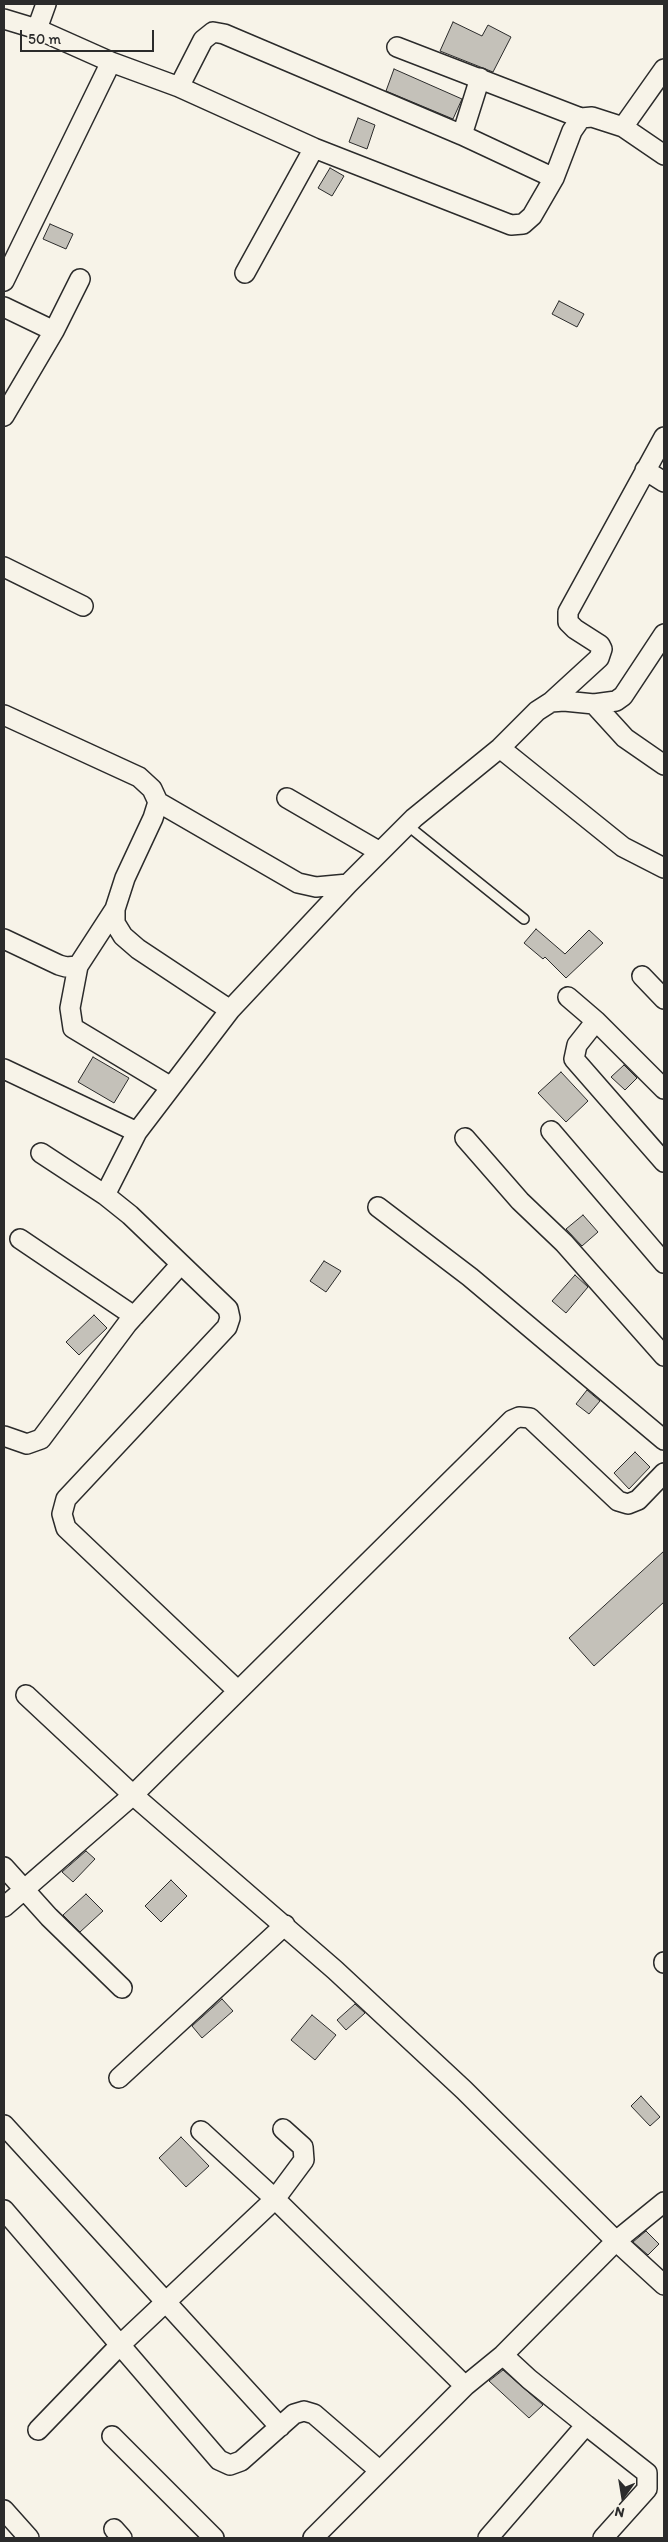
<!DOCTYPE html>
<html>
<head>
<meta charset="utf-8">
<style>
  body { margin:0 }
  #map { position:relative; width:668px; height:2542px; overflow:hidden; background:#f7f3e8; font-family:Itim,sans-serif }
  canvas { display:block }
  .frame { position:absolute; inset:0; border:5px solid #2b2b2b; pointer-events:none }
  .north { position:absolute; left:598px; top:2472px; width:50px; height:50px; -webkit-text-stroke:4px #f7f3e8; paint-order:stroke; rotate:193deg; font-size:14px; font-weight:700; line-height:20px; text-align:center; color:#2b2b2b }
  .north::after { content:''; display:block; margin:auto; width:18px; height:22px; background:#2b2b2b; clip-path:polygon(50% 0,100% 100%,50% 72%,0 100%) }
  .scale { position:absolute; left:20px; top:30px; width:134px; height:22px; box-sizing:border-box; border:2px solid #2b2b2b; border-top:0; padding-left:6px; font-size:15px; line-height:18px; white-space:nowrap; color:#2b2b2b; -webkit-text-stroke:4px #f7f3e8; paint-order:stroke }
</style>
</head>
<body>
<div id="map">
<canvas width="668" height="2542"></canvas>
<div class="frame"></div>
<div class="north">N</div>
<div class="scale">50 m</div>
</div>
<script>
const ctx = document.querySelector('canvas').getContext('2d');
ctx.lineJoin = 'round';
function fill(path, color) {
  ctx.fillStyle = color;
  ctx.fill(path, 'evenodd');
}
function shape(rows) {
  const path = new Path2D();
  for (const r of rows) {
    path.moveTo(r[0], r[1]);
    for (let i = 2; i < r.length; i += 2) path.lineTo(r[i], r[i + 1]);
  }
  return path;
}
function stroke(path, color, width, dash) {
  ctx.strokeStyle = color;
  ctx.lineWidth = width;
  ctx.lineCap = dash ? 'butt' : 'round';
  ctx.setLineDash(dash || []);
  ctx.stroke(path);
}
const building = shape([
  [453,22,482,36,488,25,511,37,493,72,440,51,453,22],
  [394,69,462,99,453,119,386,91,394,69],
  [358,118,375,125,367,149,349,142,358,118],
  [330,168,344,176,332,196,318,188,330,168],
  [50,224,73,234,66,249,43,239,50,224],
  [559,301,584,314,577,327,552,314,559,301],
  [536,929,565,954,589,930,603,943,566,978,545,957,543,959,524,943,536,929],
  [93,1057,129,1078,114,1103,78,1082,93,1057],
  [624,1065,637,1078,625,1090,611,1077,624,1065],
  [561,1072,588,1101,566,1122,538,1093,561,1072],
  [583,1215,598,1232,582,1246,566,1229,583,1215],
  [324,1261,341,1271,326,1292,310,1281,324,1261],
  [575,1275,588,1287,566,1313,552,1301,575,1275],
  [94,1315,107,1328,79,1355,66,1342,94,1315],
  [587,1390,600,1401,589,1414,576,1404,587,1390],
  [635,1452,650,1467,629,1489,614,1473,635,1452],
  [664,1551,664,1602,594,1666,569,1638,664,1551],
  [86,1851,95,1859,73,1882,62,1872,86,1851],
  [171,1880,187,1896,161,1922,145,1906,171,1880],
  [86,1894,103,1911,80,1932,63,1915,86,1894],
  [222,1999,233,2011,202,2038,192,2026,222,1999],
  [355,2004,365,2013,346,2030,337,2020,355,2004],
  [312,2015,336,2035,315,2060,291,2040,312,2015],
  [641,2096,660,2117,650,2126,631,2106,641,2096],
  [181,2137,209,2166,186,2187,159,2158,181,2137],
  [646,2231,659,2244,648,2255,633,2242,646,2231],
  [503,2370,543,2405,529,2418,489,2381,503,2370]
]);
const service = shape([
  [407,825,524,919]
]);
const minor = shape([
  [4,19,37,29,111,62,179,87,314,148,511,225,523,224,532,216,554,178,572,131,581,118,592,117,623,127,664,155],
  [37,29,46,4],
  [397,47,581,118],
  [179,87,203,40,213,32,224,34,462,135,554,178],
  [623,127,664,69],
  [462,135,480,78],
  [245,273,314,148],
  [4,281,111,62],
  [4,307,54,331],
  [4,416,54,331,80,279],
  [645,470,664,482],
  [4,567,83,606],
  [551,702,599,658,602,649,600,645,575,629,568,622,568,612,664,437],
  [594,704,625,738,664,765],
  [4,715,139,777,152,789,158,802,153,818,125,878,115,909,115,923,123,936,138,949,230,1010],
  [500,748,623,847,664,868],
  [287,798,380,852],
  [158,802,298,883,316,887,348,884],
  [4,939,59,965,66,967,78,966,115,909],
  [78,966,70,1008,73,1028,171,1087],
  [642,976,664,999],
  [568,997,596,1021,664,1089],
  [596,1021,577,1045,574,1059,664,1162],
  [4,1069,137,1132],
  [551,1131,664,1263],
  [465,1138,520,1201,564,1243,664,1356],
  [41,1153,105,1195,130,1215,228,1309,230,1318,227,1327,66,1499,62,1514,66,1528,238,1691],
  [105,1195,137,1132,230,1010,348,884,414,818,500,748,537,711,551,702,564,701,594,704,616,701,623,696,664,634],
  [378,1207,470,1277,664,1440],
  [20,1239,134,1316],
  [4,1436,27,1444,41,1439,127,1324,181,1264],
  [26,1695,133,1795,335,1970,464,2090,616,2241,664,2285],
  [4,1867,49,1917,122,1988],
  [4,1907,133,1795,512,1420,519,1417,530,1418,618,1501,628,1504,638,1500,664,1473],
  [664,1962,664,1963],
  [119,2078,285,1925],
  [4,2125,280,2427],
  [201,2131,275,2199,465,2386],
  [4,2210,219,2460,230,2465,241,2461,294,2414,304,2411,314,2414,380,2471],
  [586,2425,647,2473,647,2489,603,2538],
  [38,2430,119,2346,275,2199,304,2160,303,2147,283,2129],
  [112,2436,214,2538],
  [4,2510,29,2538],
  [114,2529,122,2538],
  [313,2538,465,2386,503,2355,616,2241,664,2202],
  [488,2538,586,2425,529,2379,503,2355]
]);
fill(building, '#c4c1b9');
stroke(building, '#2b2b2b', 1);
stroke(service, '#2b2b2b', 12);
stroke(minor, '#2b2b2b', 22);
stroke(service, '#f7f3e8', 9);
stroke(minor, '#f7f3e8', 19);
</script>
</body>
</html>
